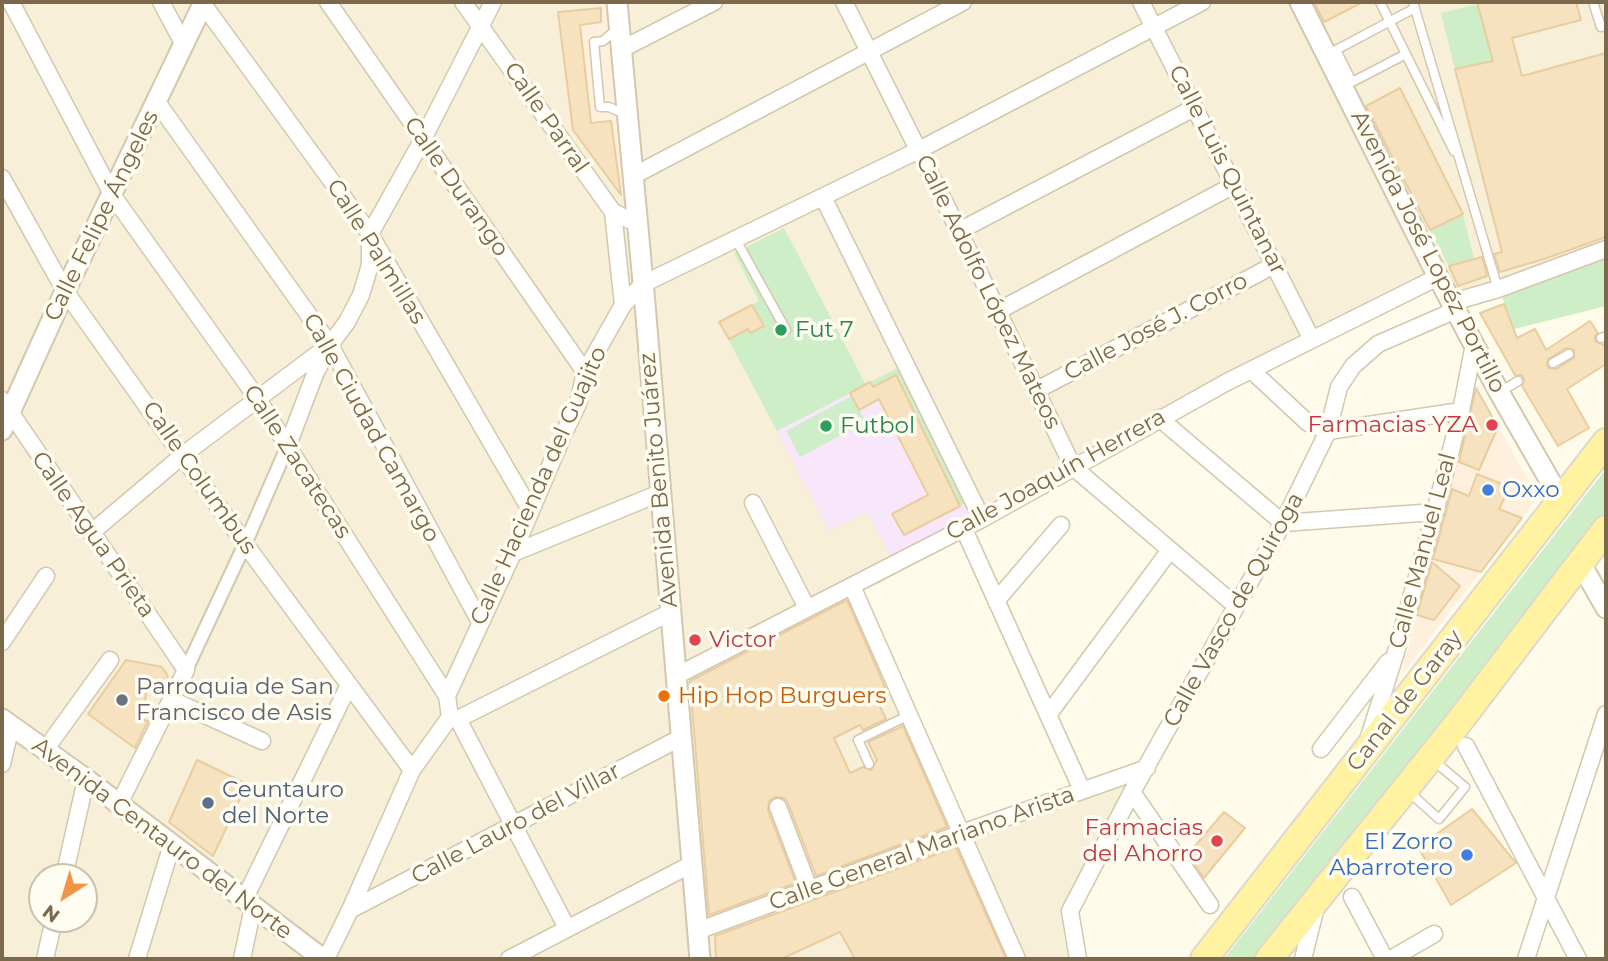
<!DOCTYPE html>
<html>
<head>
<meta charset="utf-8">
<style>
  body { margin:0 }
  #map { position:relative; width:1608px; height:961px; overflow:hidden; background:#fefbea; font-family:Montserrat,sans-serif }
  canvas { display:block }
  .frame { position:absolute; inset:0; border:4px solid #7c684a; pointer-events:none }
  .north { position:absolute; left:28px; top:863px; width:70px; height:70px; box-sizing:border-box; background:#fffdf2; border:2px solid #cbc1af; border-radius:50%; rotate:217deg; font-size:19px; font-weight:700; line-height:28px; text-align:center; color:#7c684a }
  .north::after { content:''; display:block; margin:auto; width:24px; height:32px; background:#f09447; clip-path:polygon(50% 0,100% 100%,50% 72%,0 100%) }
</style>
</head>
<body>
<div id="map">
<canvas width="1608" height="961"></canvas>
<div class="frame"></div>
<div class="north">N</div>
</div>
<script>
const ctx = document.querySelector('canvas').getContext('2d');
ctx.lineJoin = 'round';
function fill(path, color) {
  ctx.fillStyle = color;
  ctx.fill(path, 'evenodd');
}
function shape(rows) {
  const path = new Path2D();
  for (const r of rows) {
    path.moveTo(r[0], r[1]);
    for (let i = 2; i < r.length; i += 2) path.lineTo(r[i], r[i + 1]);
  }
  return path;
}
function stroke(path, color, width, dash) {
  ctx.strokeStyle = color;
  ctx.lineWidth = width;
  ctx.lineCap = dash ? 'butt' : 'round';
  ctx.setLineDash(dash || []);
  ctx.stroke(path);
}
function label(font, color, halo, rows, align = 'center') {
  ctx.font = font + ' Montserrat,sans-serif';
  ctx.lineWidth = 7;
  ctx.setLineDash([]);
  ctx.textBaseline = 'middle';
  ctx.strokeStyle = halo;
  ctx.fillStyle = color;
  for (const [text, x, y, turn = 0] of rows) {
    ctx.save();
    ctx.translate(x, y);
    ctx.rotate((+turn || 0) * Math.PI / 180);
    ctx.textAlign = isNaN(turn) ? turn : align;
    if (halo) ctx.strokeText(text, 0, 0);
    ctx.fillText(text, 0, 0);
    ctx.restore();
  }
}
const residential = shape([
  [2,2,1606,2,1606,250,1455,301,1443,279,946,541,883,582,858,592,963,840,1130,777,1126,788,1061,915,1068,959,2,959],
  [42,877,84,877,84,919,42,919]
]);
const commercial = shape([
  [610,7,628,205,573,130,558,12],
  [1476,388,1538,497,1522,518,1450,488],
  [1435,545,1490,559,1401,676]
]);
const education = shape([
  [902,366,976,514,891,558,867,512,829,531,777,431]
]);
const green = shape([
  [1478,4,1493,61,1455,69,1441,13],
  [1463,214,1474,259,1449,266,1430,230],
  [784,228,866,385,777,431,719,322,759,301,734,253],
  [1606,259,1606,306,1514,329,1502,297],
  [902,366,969,501,960,506,896,376,873,387,870,382],
  [852,396,866,422,800,457,786,431],
  [1606,469,1606,516,1593,533,1256,959,1224,959]
]);
const building = shape([
  [1314,2,1363,2,1324,22,1314,2],
  [1477,2,1576,2,1581,20,1512,38,1522,76,1606,53,1606,237,1544,259,1500,272,1494,254,1502,252,1455,69,1493,61,1477,2],
  [601,8,601,22,580,25,591,123,611,121,621,195,573,130,558,12,601,8],
  [1400,88,1463,214,1430,230,1366,106,1400,88],
  [1482,257,1487,276,1458,286,1449,266,1482,257],
  [1504,304,1517,338,1535,329,1546,350,1590,321,1598,333,1595,336,1595,341,1606,346,1606,364,1567,389,1589,428,1558,446,1522,386,1524,378,1521,375,1515,375,1480,313,1504,304],
  [1566,348,1574,350,1574,358,1556,369,1549,368,1547,364,1548,359,1566,348],
  [752,305,764,326,750,333,748,329,729,339,719,322,752,305],
  [896,375,960,506,904,535,892,514,928,495,879,399,859,410,850,393,870,382,873,387,896,375],
  [1476,388,1498,427,1479,470,1459,462,1476,388],
  [1477,474,1502,484,1506,495,1499,509,1522,518,1481,572,1433,559,1452,489,1469,496,1477,474],
  [1432,562,1460,586,1434,620,1417,615,1432,562],
  [847,600,885,687,873,692,886,719,863,730,860,725,834,738,850,773,863,767,871,770,877,760,868,742,903,726,947,827,816,876,788,803,784,798,775,797,769,801,768,811,796,883,709,915,690,681,847,600],
  [126,660,162,667,168,676,164,686,149,681,141,719,148,721,135,748,88,714,126,660],
  [197,760,247,784,213,856,169,822,197,760],
  [1472,809,1516,863,1451,905,1418,847,1472,809],
  [1224,812,1245,828,1204,878,1188,854,1224,812],
  [956,847,1006,959,855,959,840,932,781,959,716,959,715,936,956,847]
]);
const service = shape([
  [1380,2,1454,151],
  [1413,2,1498,289],
  [1593,2,1601,27,1606,25],
  [617,29,603,41,594,42,600,107,609,107,625,114],
  [1406,54,1352,82,1336,50,1415,8],
  [735,238,786,330],
  [1601,338,1606,336],
  [1553,363,1569,354],
  [1500,392,1518,381],
  [869,764,858,740,905,717],
  [1408,791,1439,819,1465,787,1434,761]
]);
const pedestrian = shape([
  [186,670,245,544,288,445]
]);
const minor = shape([
  [11,2,113,196,257,398,447,696,450,717,458,719,567,928],
  [161,2,183,43],
  [328,2,585,372],
  [463,2,613,212,638,224],
  [844,2,959,231,1073,467,1236,606],
  [1141,2,1311,338],
  [203,4,370,234,531,511],
  [622,49,714,2],
  [157,102,330,345,480,622],
  [633,176,963,2],
  [2,178,65,291,245,544,412,770],
  [823,197,982,519],
  [613,212,623,305],
  [959,231,1194,108],
  [1453,302,1498,289,1606,249],
  [998,311,1234,185],
  [1251,370,1308,423,1328,431,1461,411],
  [1037,390,1276,264],
  [2,400,186,670,119,804],
  [1159,418,1283,523,1435,512],
  [565,431,578,404,585,372,623,305,643,284,919,150,1202,2],
  [288,445,315,374,330,345,347,322,361,295,370,265,370,234,423,139,493,2],
  [753,503,807,608],
  [963,527,1082,790],
  [91,533,183,455,328,346],
  [513,553,660,493],
  [852,586,1017,959],
  [996,601,1061,525],
  [2,642,46,576],
  [676,676,982,519,1227,382,1438,277],
  [447,696,513,553,561,440],
  [172,700,262,741],
  [1048,715,1170,550],
  [458,719,669,613],
  [1369,737,1396,652,1435,512,1461,411,1474,344],
  [1466,746,1578,959],
  [1321,749,1388,662],
  [45,750,110,660],
  [2,764,11,726],
  [1132,792,1210,905],
  [778,807,810,891],
  [64,877,86,779],
  [1352,897,1385,959],
  [244,900,349,685],
  [350,910,682,737],
  [697,931,962,833,1147,768],
  [45,959,54,919],
  [137,959,172,844],
  [242,959,253,907],
  [326,959,350,910,412,770,450,717],
  [509,959,690,865],
  [1078,959,1070,911,1132,792,1283,523,1328,431,1339,387,1353,366,1378,344,1456,310],
  [1303,959,1316,907],
  [1391,959,1434,934],
  [1526,959,1606,714]
]);
const tertiary = shape([
  [617,2,645,304,700,959],
  [1300,2,1438,277,1499,392,1561,500],
  [2,430,65,291,204,2],
  [1581,564,1606,608],
  [2,719,86,779,323,959]
]);
const primary = shape([
  [1204,959,1606,442],
  [1269,959,1455,727,1606,529]
]);
const markers = [
  [781,330,7,"#2e9e5b"],
  [1492,425,7,"#e0444e"],
  [826,426,7,"#2e9e5b"],
  [1488,490,7,"#3f7fe0"],
  [695,640,7,"#e0444e"],
  [664,696,7,"#e8710a"],
  [122,700,7,"#6b7280"],
  [208,803,7,"#5c6f8a"],
  [1217,841,7,"#e0444e"],
  [1467,855,7,"#3f7fe0"]
];
const streetNames = [
  ["Calle Parral",546,118,55],
  ["Calle Luis Quintanar",1227,170,63],
  ["Calle Durango",456,187,55],
  ["Calle Felipe Ángeles",102,216,-64],
  ["Calle Palmillas",376,252,58],
  ["Avenida José Lopéz Portillo",1428,252,63],
  ["Calle Adolfo López Mateos",988,292,64],
  ["Calle José J. Corro",1156,327,-28],
  ["Calle Ciudad Camargo",371,428,61],
  ["Calle Zacatecas",297,462,57],
  ["Calle Joaquín Herrera",1056,475,-29],
  ["Calle Columbus",199,478,55],
  ["Avenida Benito Juárez",659,480,-95],
  ["Calle Hacienda del Guajito",539,486,-66],
  ["Calle Agua Prieta",93,535,55],
  ["Calle Manuel Leal",1423,551,-75],
  ["Calle Vasco de Quiroga",1234,610,-61],
  ["Canal de Garay",1405,701,-52],
  ["Calle Lauro del Villar",516,824,-28],
  ["Avenida Centauro del Norte",162,839,37],
  ["Calle General Mariano Arista",922,849,-20]
];
const leisureNames = [
  ["Fut 7",795,330],
  ["Futbol",840,426]
];
const healthNames = [
  ["Farmacias YZA",1478,425],
  ["Victor",709,640,"left"],
  ["Farmacias",1203,828],
  ["del Ahorro",1203,854]
];
const shopNames = [
  ["Oxxo",1502,490],
  ["El Zorro",1453,842,"right"],
  ["Abarrotero",1453,868,"right"]
];
const worshipNames = [
  ["Parroquia de San",136,687],
  ["Francisco de Asis",136,713]
];
const foodNames = [
  ["Hip Hop Burguers",678,696]
];
const serviceNames = [
  ["Ceuntauro",222,790],
  ["del Norte",222,816]
];
fill(residential, '#f7efd8');
fill(commercial, '#ffefdd');
fill(education, '#f8e6fb');
fill(green, '#cdeec6');
fill(building, '#f6e2bf');
stroke(building, '#eacd9e', 2);
stroke(service, '#d3c7ae', 11);
stroke(pedestrian, '#d3c7ae', 16);
stroke(minor, '#d3c7ae', 19);
stroke(tertiary, '#d3c7ae', 23);
stroke(primary, '#ddd8d0', 30);
stroke(service, '#fff', 8);
stroke(pedestrian, '#fff', 12);
stroke(minor, '#fff', 16);
stroke(tertiary, '#fff', 19);
stroke(primary, '#fff2a0', 26);
for (const [x, y, r, color] of markers) {
  const dot = new Path2D();
  dot.arc(x, y, r, 0, 2 * Math.PI);
  ctx.fillStyle = color;
  ctx.fill(dot);
  stroke(dot, '#fffdf2', 2.5);
}
label('23px', '#7c684a', '#fffdf2', streetNames);
label('23px', '#27864d', '#fffdf2', leisureNames, 'left');
label('23px', '#be3a42', '#fffdf2', healthNames, 'right');
label('23px', '#366cbe', '#fffdf2', shopNames, 'left');
label('23px', '#5b616d', '#fffdf2', worshipNames, 'left');
label('23px', '#c56008', '#fffdf2', foodNames, 'left');
label('23px', '#4e5e75', '#fffdf2', serviceNames, 'left');
</script>
</body>
</html>
